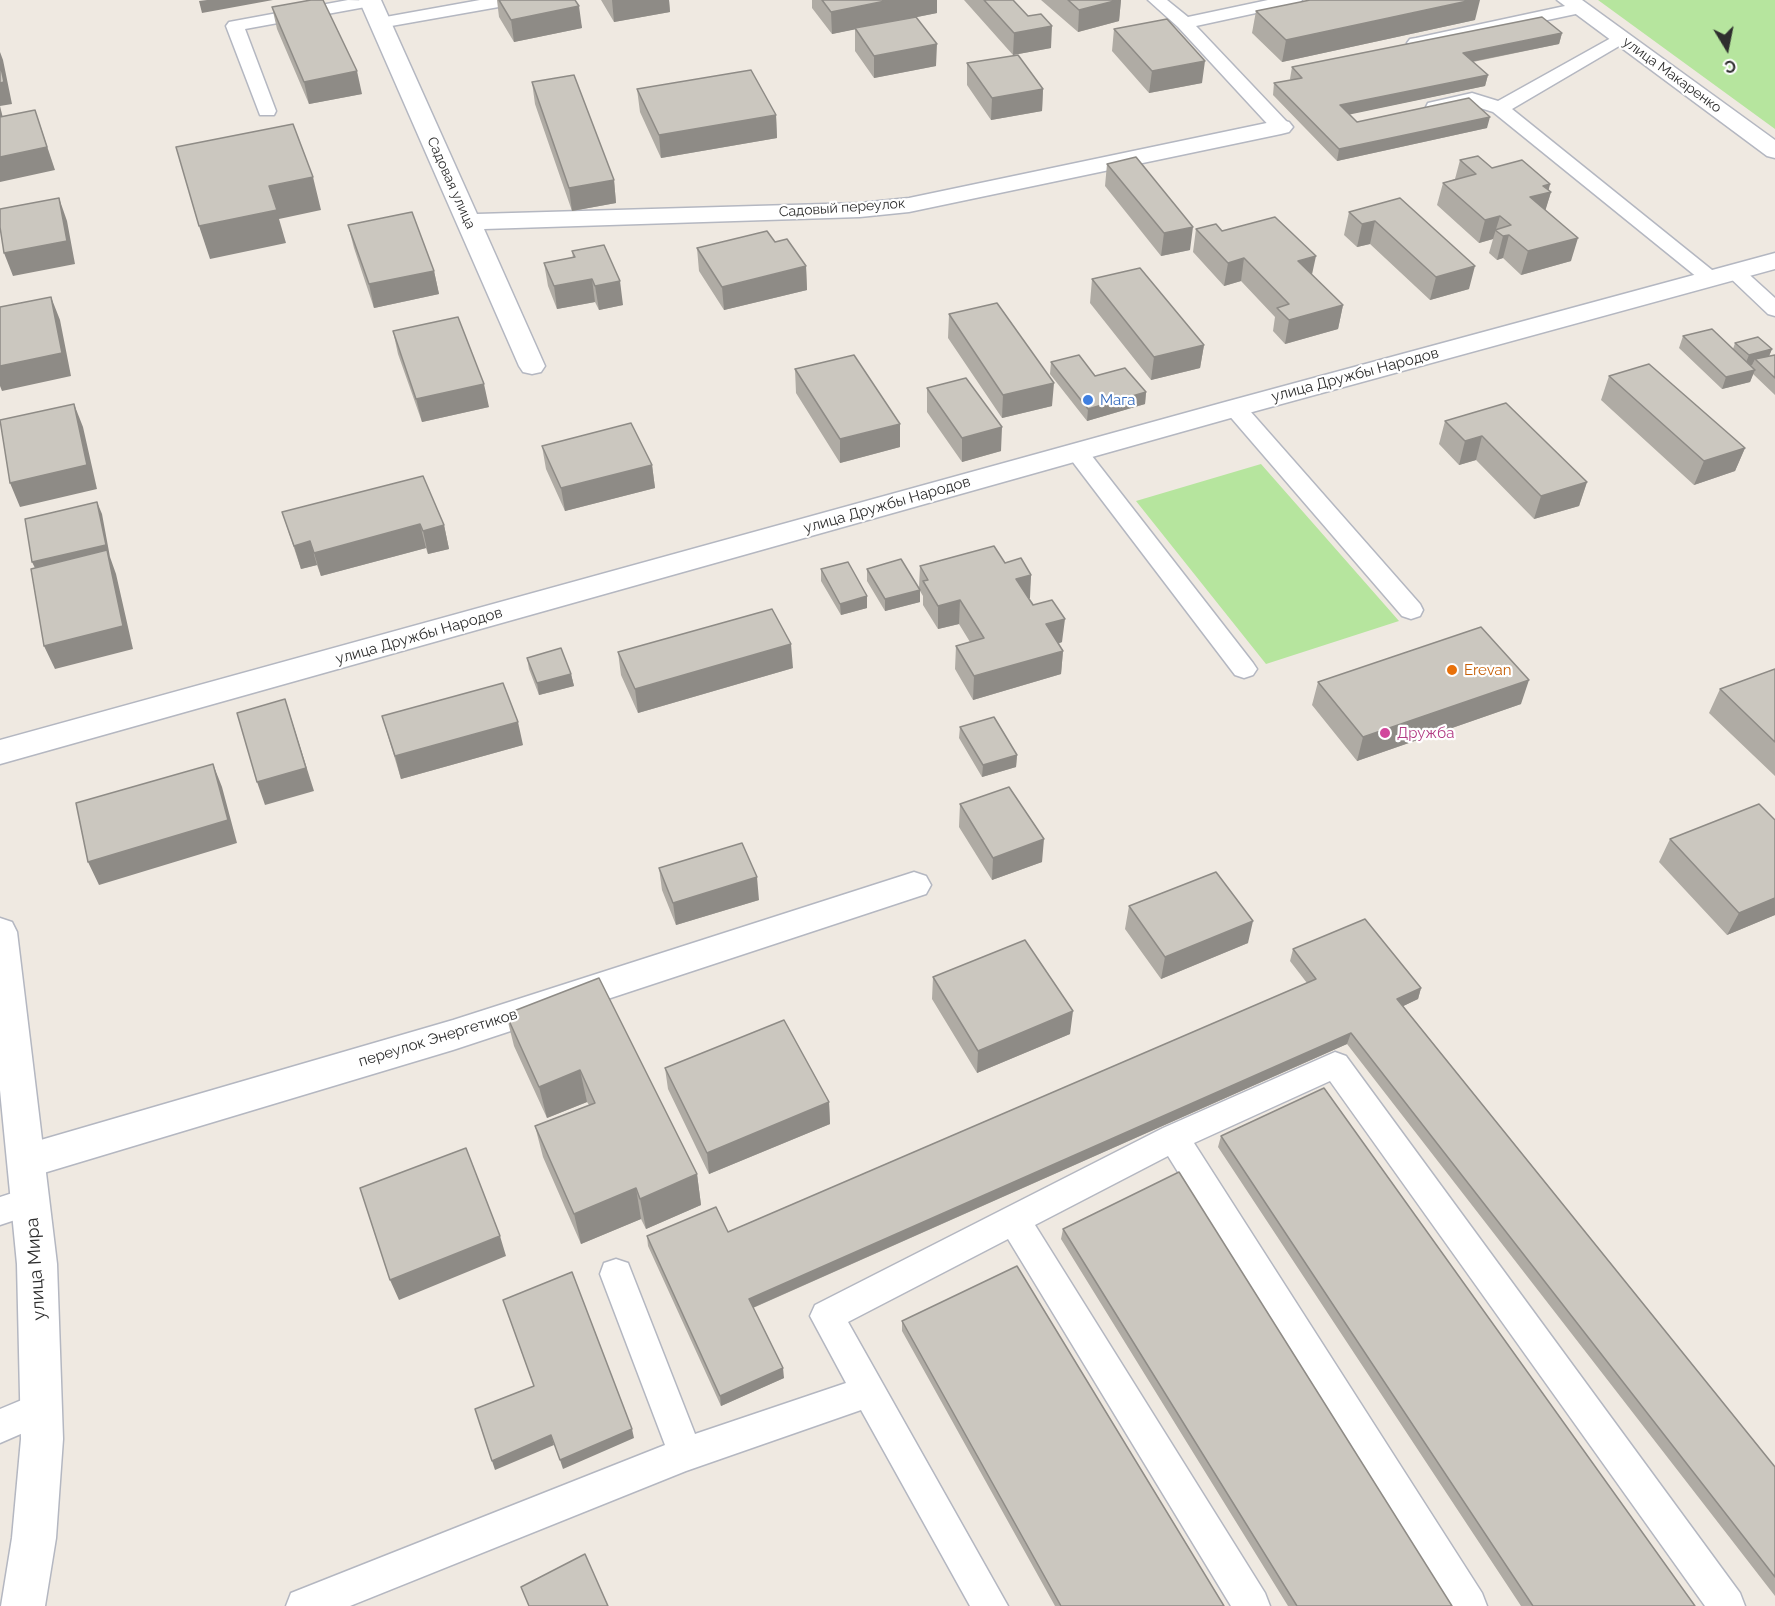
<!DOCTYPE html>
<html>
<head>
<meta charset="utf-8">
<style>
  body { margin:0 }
  #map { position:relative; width:1775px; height:1606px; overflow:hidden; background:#efe9e1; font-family:Raleway,sans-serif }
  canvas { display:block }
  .north { position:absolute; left:1697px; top:18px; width:60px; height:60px; -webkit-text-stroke:4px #fff; paint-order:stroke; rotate:170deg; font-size:16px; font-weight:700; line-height:24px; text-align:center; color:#2e2e2e }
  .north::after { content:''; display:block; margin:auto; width:21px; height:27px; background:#2e2e2e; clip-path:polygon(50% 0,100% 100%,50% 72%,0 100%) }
</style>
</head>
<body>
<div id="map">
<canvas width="1775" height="1606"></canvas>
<div class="north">С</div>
</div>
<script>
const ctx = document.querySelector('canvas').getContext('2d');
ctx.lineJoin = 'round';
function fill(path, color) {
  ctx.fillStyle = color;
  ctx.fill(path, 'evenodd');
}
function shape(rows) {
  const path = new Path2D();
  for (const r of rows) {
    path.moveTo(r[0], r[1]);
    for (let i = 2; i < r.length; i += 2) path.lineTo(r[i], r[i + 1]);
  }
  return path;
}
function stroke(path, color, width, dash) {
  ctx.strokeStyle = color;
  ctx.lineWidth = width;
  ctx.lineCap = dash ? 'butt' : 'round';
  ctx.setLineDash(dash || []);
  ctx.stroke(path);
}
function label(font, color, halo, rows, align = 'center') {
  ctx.font = font + ' Raleway,sans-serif';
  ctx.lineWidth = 4.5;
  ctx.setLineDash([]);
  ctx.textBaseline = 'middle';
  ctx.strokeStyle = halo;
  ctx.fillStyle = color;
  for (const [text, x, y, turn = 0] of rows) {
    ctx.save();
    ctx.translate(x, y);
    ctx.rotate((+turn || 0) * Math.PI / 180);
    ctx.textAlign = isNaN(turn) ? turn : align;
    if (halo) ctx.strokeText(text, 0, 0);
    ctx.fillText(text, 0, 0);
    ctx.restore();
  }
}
const green = shape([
  [1598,0,1775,0,1775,129],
  [1261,464,1399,621,1266,664,1136,501]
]);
const lane = shape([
  [348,0,380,1,377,5,371,6,245,29,276,111,274,115,260,115,226,26,229,22,348,0],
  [480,0,519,0,516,4,510,5,380,28,374,27,371,23,374,19,380,18,480,0],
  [1148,0,1167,0,1188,17,1268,0,1302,0,1299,4,1293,5,1196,26,1288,123,1290,127,1288,131,1274,131,1178,27,1148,0],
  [1579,3,1585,4,1588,8,1585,12,1416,48,1410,47,1407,43,1410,39,1416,38,1579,3],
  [1620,33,1626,34,1629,38,1626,42,1512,109,1717,274,1720,278,1717,282,1710,284,1703,282,1493,112,1471,105,1435,113,1428,111,1426,107,1428,103,1472,93,1498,101,1620,33],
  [1735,266,1742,268,1775,298,1775,316,1768,314,1728,276,1725,272,1728,268,1735,266],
  [1235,401,1243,403,1420,604,1423,610,1420,616,1411,619,1402,616,1227,413,1224,408,1227,403,1235,401],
  [1077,445,1085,447,1253,663,1257,669,1253,675,1244,678,1235,675,1069,457,1066,452,1069,447,1077,445],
  [1335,1052,1346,1056,1740,1593,1745,1606,1705,1606,1330,1081,1194,1143,1482,1593,1487,1606,1448,1606,1168,1156,1035,1225,1265,1593,1270,1606,1231,1606,1008,1239,848,1322,1008,1606,970,1606,861,1410,686,1471,350,1606,286,1606,291,1593,665,1445,600,1274,604,1263,616,1259,628,1263,695,1434,846,1383,810,1316,815,1305,1163,1128,1335,1052],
  [31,1187,42,1191,47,1201,42,1211,0,1225,0,1197,31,1187],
  [41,1392,53,1396,58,1408,53,1420,0,1443,0,1409,41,1392]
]);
const street = shape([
  [359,0,381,0,477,214,860,203,909,198,1281,120,1289,122,1293,127,1289,132,1281,134,909,212,860,217,484,229,545,366,541,372,532,374,523,372,519,366,359,0],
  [1775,253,1775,269,1245,414,0,764,0,740,1225,402,1775,253],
  [914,872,926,876,931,885,926,894,453,1050,27,1178,13,1173,8,1161,13,1149,27,1144,453,1020,914,872]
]);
const secondary = shape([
  [1557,0,1582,0,1775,140,1775,158,1767,156,1557,0],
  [0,918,12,922,17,932,57,1264,63,1439,56,1538,45,1606,1,1606,12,1538,21,1439,17,1264,0,1090,0,918]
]);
const wall = shape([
  [497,0,575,0,582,28,514,42,499,17],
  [601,0,669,0,670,12,614,22],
  [812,0,937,0,937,13,892,22,936,66,874,78,855,51,855,29,832,34,812,8],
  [964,0,1013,0,1051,48,1013,55],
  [1041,0,1121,0,1119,21,1078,32],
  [272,7,362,94,309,104,277,29],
  [1256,11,1475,20,1282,62,1252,33],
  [1114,29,1202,83,1149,93,1112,51],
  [1562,33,1559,44,1473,62,1488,75,1485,86,1349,114,1357,122,1487,128,1337,161,1273,95,1274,83,1291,80,1290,79,1292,67],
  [967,63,1043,89,1042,111,991,120,967,85],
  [532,82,614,180,616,203,572,211,535,104],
  [637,89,776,115,777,138,661,158,640,112],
  [1460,160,1550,184,1548,190,1551,192,1545,210,1571,261,1521,275,1503,258,1497,260,1489,253,1493,239,1479,243,1437,205,1443,183,1455,179],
  [1107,164,1190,250,1161,256,1105,186],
  [1400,198,1469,289,1430,300,1370,244,1357,247,1344,235,1349,212],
  [348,225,434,271,439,294,374,308,354,248],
  [1196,229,1222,231,1312,275,1343,305,1338,329,1285,344,1273,331,1275,317,1241,281,1224,286,1193,252],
  [775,242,806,266,807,290,724,310,699,271,697,248],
  [572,251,623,305,599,310,595,302,557,309,548,286,544,263,573,258],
  [1092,279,1204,345,1200,368,1151,380,1090,303],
  [949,314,1052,406,1002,418,948,338],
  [393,331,489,407,422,422,398,354],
  [1683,336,1733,349,1735,343,1772,349,1769,356,1775,355,1775,395,1753,374,1750,382,1722,389,1679,348],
  [1051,362,1146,392,1145,404,1087,421,1050,374],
  [795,369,900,424,900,447,840,463,796,393],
  [1609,376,1745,448,1735,471,1694,485,1601,400],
  [927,388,1001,451,962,462,927,412],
  [1445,421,1587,482,1579,506,1534,519,1476,460,1459,465,1439,444],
  [542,446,652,465,655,488,565,511,546,469],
  [282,512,444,525,449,549,428,554,426,548,321,576,317,565,301,569],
  [1005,563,1031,575,1029,598,1062,642,1058,644,1063,651,1061,674,973,700,955,669,956,646,970,642,959,624,938,629,923,605,923,596,920,591,920,602,885,611,867,581,867,569,919,588,920,566],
  [821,569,867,596,867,608,841,615,821,581],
  [618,652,793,668,638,713,621,675],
  [527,658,571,674,574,686,539,695,529,669],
  [1775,669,1775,776,1709,713,1720,689],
  [1318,682,1521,704,1357,761,1312,705],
  [382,716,523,745,401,779],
  [960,727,1017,755,1016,767,982,777,959,738],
  [960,804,1042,862,992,880,959,827],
  [1775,820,1775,915,1727,935,1659,862,1670,839],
  [659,868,759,900,676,925,662,890],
  [1129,906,1248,943,1161,979,1125,929],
  [1293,949,1421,988,1418,999,1403,1006,1775,1467,1775,1596,1347,1044,753,1308,784,1378,721,1406,648,1246,647,1236,728,1232,1307,983,1290,961],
  [933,977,1070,1034,977,1073,932,999],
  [599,978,697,1174,701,1205,646,1229,641,1219,581,1244,543,1157,535,1126,589,1105,587,1102,547,1118,514,1046,506,1014],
  [665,1068,829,1102,830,1124,709,1174,668,1089],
  [1221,1136,1695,1606,1521,1606,1218,1147],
  [1063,1229,1452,1606,1288,1606,1061,1239],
  [902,1321,1224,1606,1055,1606,902,1331]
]);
const shadedWall = shape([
  [207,0,273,0,202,13,199,1],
  [612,0,669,0,670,12,614,22],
  [890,0,937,0,937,13,832,34,831,12],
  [1118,0,1121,0,1119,21,1078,32,1079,10],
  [1472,0,1480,0,1475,20,1282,62,1286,40],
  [579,6,582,28,514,42,511,20],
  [1052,26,1051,48,1013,55,1014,33],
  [1562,33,1559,44,1460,64,1463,53],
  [937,44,936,66,874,78,874,56],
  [0,52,3,60,12,104,0,106,3,118,0,119],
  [1205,61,1202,83,1149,93,1152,71],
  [357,71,362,94,309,104,304,82],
  [1488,75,1485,86,1338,117,1340,105],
  [1043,89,1042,111,991,120,992,98],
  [35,110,55,170,0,182,0,157],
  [776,115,777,138,661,158,659,135],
  [1490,117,1487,128,1337,161,1339,149],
  [313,177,321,210,279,219,286,243,210,259,199,226,269,186],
  [614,180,616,203,572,211,569,188],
  [1550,184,1548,193,1551,192,1544,215,1530,197,1543,186],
  [59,198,67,221,75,264,13,276,4,253],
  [1500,216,1493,239,1479,243,1485,220],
  [1375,221,1370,244,1357,247,1362,224],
  [1193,227,1190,250,1161,256,1164,233],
  [1509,235,1503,258,1497,260,1503,236],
  [1578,238,1571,261,1521,275,1528,251],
  [1316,256,1311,279,1298,261],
  [1244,258,1241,281,1224,286,1228,263],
  [806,266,807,290,724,310,722,287],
  [1475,266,1469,289,1430,300,1436,277],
  [434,271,439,294,374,308,369,284],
  [592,279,595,302,557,309,554,286],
  [620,281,623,305,599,310,595,286],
  [51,297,60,320,71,376,2,391,0,386,0,366],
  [1343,305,1338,329,1285,344,1289,320],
  [1204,345,1200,368,1151,380,1154,357],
  [1772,349,1767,361,1755,359,1752,365,1744,367,1749,355],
  [1755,370,1750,382,1722,389,1726,377],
  [1054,383,1052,406,1002,418,1003,395],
  [484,384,489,407,422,422,416,399],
  [1146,392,1145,404,1087,421,1088,409],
  [74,404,83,427,97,489,20,507,10,483],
  [900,424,900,447,840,463,840,439],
  [1002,427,1001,451,962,462,962,438],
  [1482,436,1476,460,1459,465,1465,441],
  [1745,448,1735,471,1694,485,1704,461],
  [652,465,655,488,565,511,561,488],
  [1587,482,1579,506,1534,519,1541,496],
  [97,502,102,514,110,557,116,574,133,649,55,669,44,646,38,574,32,562],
  [420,524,426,548,321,576,314,553],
  [444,525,449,549,428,554,423,531],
  [310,541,317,565,301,569,294,546],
  [1031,575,1030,598,1014,602,1016,579],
  [920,590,920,602,885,611,885,599],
  [867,596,867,608,841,615,840,604],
  [960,600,959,624,938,629,938,606],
  [1065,619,1062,642,1044,648,1046,624],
  [791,644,793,668,638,713,635,689],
  [1063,651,1061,674,973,700,974,676],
  [571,674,574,686,539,695,537,683],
  [1529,680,1521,704,1357,761,1363,737],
  [285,699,314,791,265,805,257,782],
  [518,722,523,745,401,779,395,756],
  [1017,755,1016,767,982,777,983,765],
  [213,764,222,787,237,843,99,885,88,862],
  [1044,839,1042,862,992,880,993,858],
  [757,877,759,900,676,925,673,903],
  [1775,898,1775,915,1727,935,1739,913],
  [1253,921,1248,943,1161,979,1165,957],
  [1421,988,1418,999,1393,1011,1397,999],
  [1073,1011,1070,1034,977,1073,978,1051],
  [1351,1033,1347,1044,750,1309,749,1299],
  [580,1070,587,1102,547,1118,539,1087],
  [829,1102,830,1124,709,1174,707,1153],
  [697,1174,701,1205,646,1229,640,1199],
  [636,1188,641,1219,581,1244,574,1214],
  [500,1236,506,1256,399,1300,390,1280],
  [783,1368,784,1378,721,1406,720,1396],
  [632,1429,634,1438,563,1469,560,1460],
  [551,1435,554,1445,495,1470,492,1461]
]);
const building = shape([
  [311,0,323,0,357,71,304,82,272,7,311,0],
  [499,0,575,0,579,6,511,20,499,0],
  [822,0,890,0,831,12,822,0],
  [984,0,1013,0,1028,16,1041,14,1052,26,1014,33,984,0],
  [1068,0,1118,0,1079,10,1068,0],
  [1310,0,1472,0,1286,40,1256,11,1310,0],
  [916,17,937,44,874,56,855,28,916,17],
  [1542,17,1562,33,1463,53,1488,75,1340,105,1357,122,1469,98,1490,117,1339,149,1274,83,1302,78,1292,67,1542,17],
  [1167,19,1205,61,1152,71,1114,29,1167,19],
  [1018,55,1043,89,992,98,967,63,1018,55],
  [0,63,4,82,0,83,0,63],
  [751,70,776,115,659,135,637,89,751,70],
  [574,75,614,180,569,188,532,82,574,75],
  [35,110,47,147,0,157,0,117,35,110],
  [293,124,313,177,269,186,277,210,199,226,176,147,293,124],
  [1478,156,1492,168,1522,160,1550,184,1543,186,1551,192,1530,197,1578,238,1528,251,1509,235,1503,236,1495,230,1511,225,1500,216,1485,220,1443,183,1476,174,1460,160,1478,156],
  [1136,157,1193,227,1164,233,1107,164,1136,157],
  [59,198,67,241,4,253,0,227,0,209,59,198],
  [1400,198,1475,266,1436,277,1375,221,1362,224,1349,212,1400,198],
  [412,212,434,271,369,284,348,225,412,212],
  [1275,217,1316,256,1298,261,1343,305,1289,320,1277,308,1289,304,1244,258,1228,263,1196,229,1216,224,1222,231,1275,217],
  [767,231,775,242,787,239,806,266,722,287,697,248,767,231],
  [604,245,620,281,595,286,592,279,554,286,544,263,575,257,572,251,604,245],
  [1140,268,1204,345,1154,357,1092,279,1140,268],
  [51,297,62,353,0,366,0,307,51,297],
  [997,303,1054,383,1003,395,949,314,997,303],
  [458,317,484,384,416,399,393,331,458,317],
  [1712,329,1755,370,1726,377,1683,336,1712,329],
  [1758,337,1772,349,1749,355,1735,343,1758,337],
  [854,355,900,424,840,439,795,369,854,355],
  [1079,355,1095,376,1125,368,1146,392,1088,409,1051,362,1079,355],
  [1775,355,1775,378,1755,359,1775,355],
  [1649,364,1745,448,1704,461,1609,376,1649,364],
  [966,378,1002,427,962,438,927,388,966,378],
  [1506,403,1587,482,1541,496,1482,436,1465,441,1445,421,1506,403],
  [74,404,87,465,10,483,0,420,74,404],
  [631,423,652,465,561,488,542,446,631,423],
  [423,476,444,525,423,531,420,524,314,553,310,541,294,546,282,512,423,476],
  [97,502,106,545,32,562,25,519,97,502],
  [994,546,1005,563,1021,558,1031,575,1016,579,1033,605,1052,600,1065,619,1046,624,1063,651,974,676,956,646,984,638,960,600,938,606,923,581,928,580,920,566,994,546],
  [107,550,123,626,44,646,31,569,107,550],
  [901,559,920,590,885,599,867,569,901,559],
  [848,562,867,596,840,604,821,569,848,562],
  [772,609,791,644,635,689,618,652,772,609],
  [1481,627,1529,680,1363,737,1318,682,1481,627],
  [561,648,571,674,537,683,527,658,561,648],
  [1775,669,1775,742,1720,689,1775,669],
  [503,683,518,722,395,756,382,716,503,683],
  [285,699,306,768,257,782,237,713,285,699],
  [994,717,1017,755,983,765,960,727,994,717],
  [213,764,228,820,88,862,76,803,213,764],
  [1009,787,1044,839,993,858,960,804,1009,787],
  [1759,804,1775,820,1775,898,1739,913,1670,839,1759,804],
  [742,843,757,877,673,903,659,868,742,843],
  [1216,872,1253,921,1165,957,1129,906,1216,872],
  [1365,919,1421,988,1397,999,1775,1467,1775,1577,1351,1033,749,1299,783,1368,720,1396,647,1236,716,1207,728,1232,1316,979,1293,949,1365,919],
  [1025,940,1073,1011,978,1051,933,977,1025,940],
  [599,978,697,1174,640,1199,636,1188,574,1214,535,1126,595,1103,580,1070,539,1087,506,1014,599,978],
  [784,1020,829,1102,707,1153,665,1068,784,1020],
  [1324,1088,1695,1606,1533,1606,1221,1136,1324,1088],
  [466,1148,500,1236,390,1280,360,1188,466,1148],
  [1179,1172,1452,1606,1297,1606,1063,1229,1179,1172],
  [1017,1266,1224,1606,1061,1606,902,1321,1017,1266],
  [572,1272,632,1429,560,1460,551,1435,492,1461,475,1409,534,1386,503,1300,572,1272],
  [585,1554,608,1606,529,1606,521,1587,585,1554]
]);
const markers = [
  [1088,400,6,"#3f7fe0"],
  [1452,670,6,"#e8710a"],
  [1385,733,6,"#d1479c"]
];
const farStreetnames = [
  ["улица Макаренко",1672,75,36],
  ["Садовая улица",451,183,66],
  ["Садовый переулок",842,208,-4]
];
const streetNames = [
  ["улица Дружбы Народов",1355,375,-15],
  ["улица Дружбы Народов",887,505,-16],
  ["улица Дружбы Народов",419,636,-16],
  ["переулок Энергетиков",438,1038,-17]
];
const shopNames = [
  ["Мага",1100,400]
];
const foodNames = [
  ["Erevan",1464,670]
];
const hotelNames = [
  ["Дружба",1397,733]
];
const nearStreetnames = [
  ["улица Мира",36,1269,-94]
];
fill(green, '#b6e59e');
stroke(lane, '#b4b7c1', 3);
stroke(street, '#b4b7c1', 3);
stroke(secondary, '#b4b7c1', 3);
fill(lane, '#fff');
fill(street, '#fff');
fill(secondary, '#fff');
fill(wall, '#afaba4');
fill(shadedWall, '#8e8b86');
fill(building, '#cbc7bf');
stroke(building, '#8e8b86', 1.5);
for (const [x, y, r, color] of markers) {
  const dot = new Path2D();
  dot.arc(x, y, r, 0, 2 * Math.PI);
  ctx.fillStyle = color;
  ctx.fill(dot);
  stroke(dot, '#fff', 2);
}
label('14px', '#2e2e2e', '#fff', farStreetnames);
label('15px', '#2e2e2e', '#fff', streetNames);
label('15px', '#366cbe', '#fff', shopNames, 'left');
label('15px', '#c56008', '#fff', foodNames, 'left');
label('15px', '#b23c85', '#fff', hotelNames, 'left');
label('18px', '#2e2e2e', '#fff', nearStreetnames);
</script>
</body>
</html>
